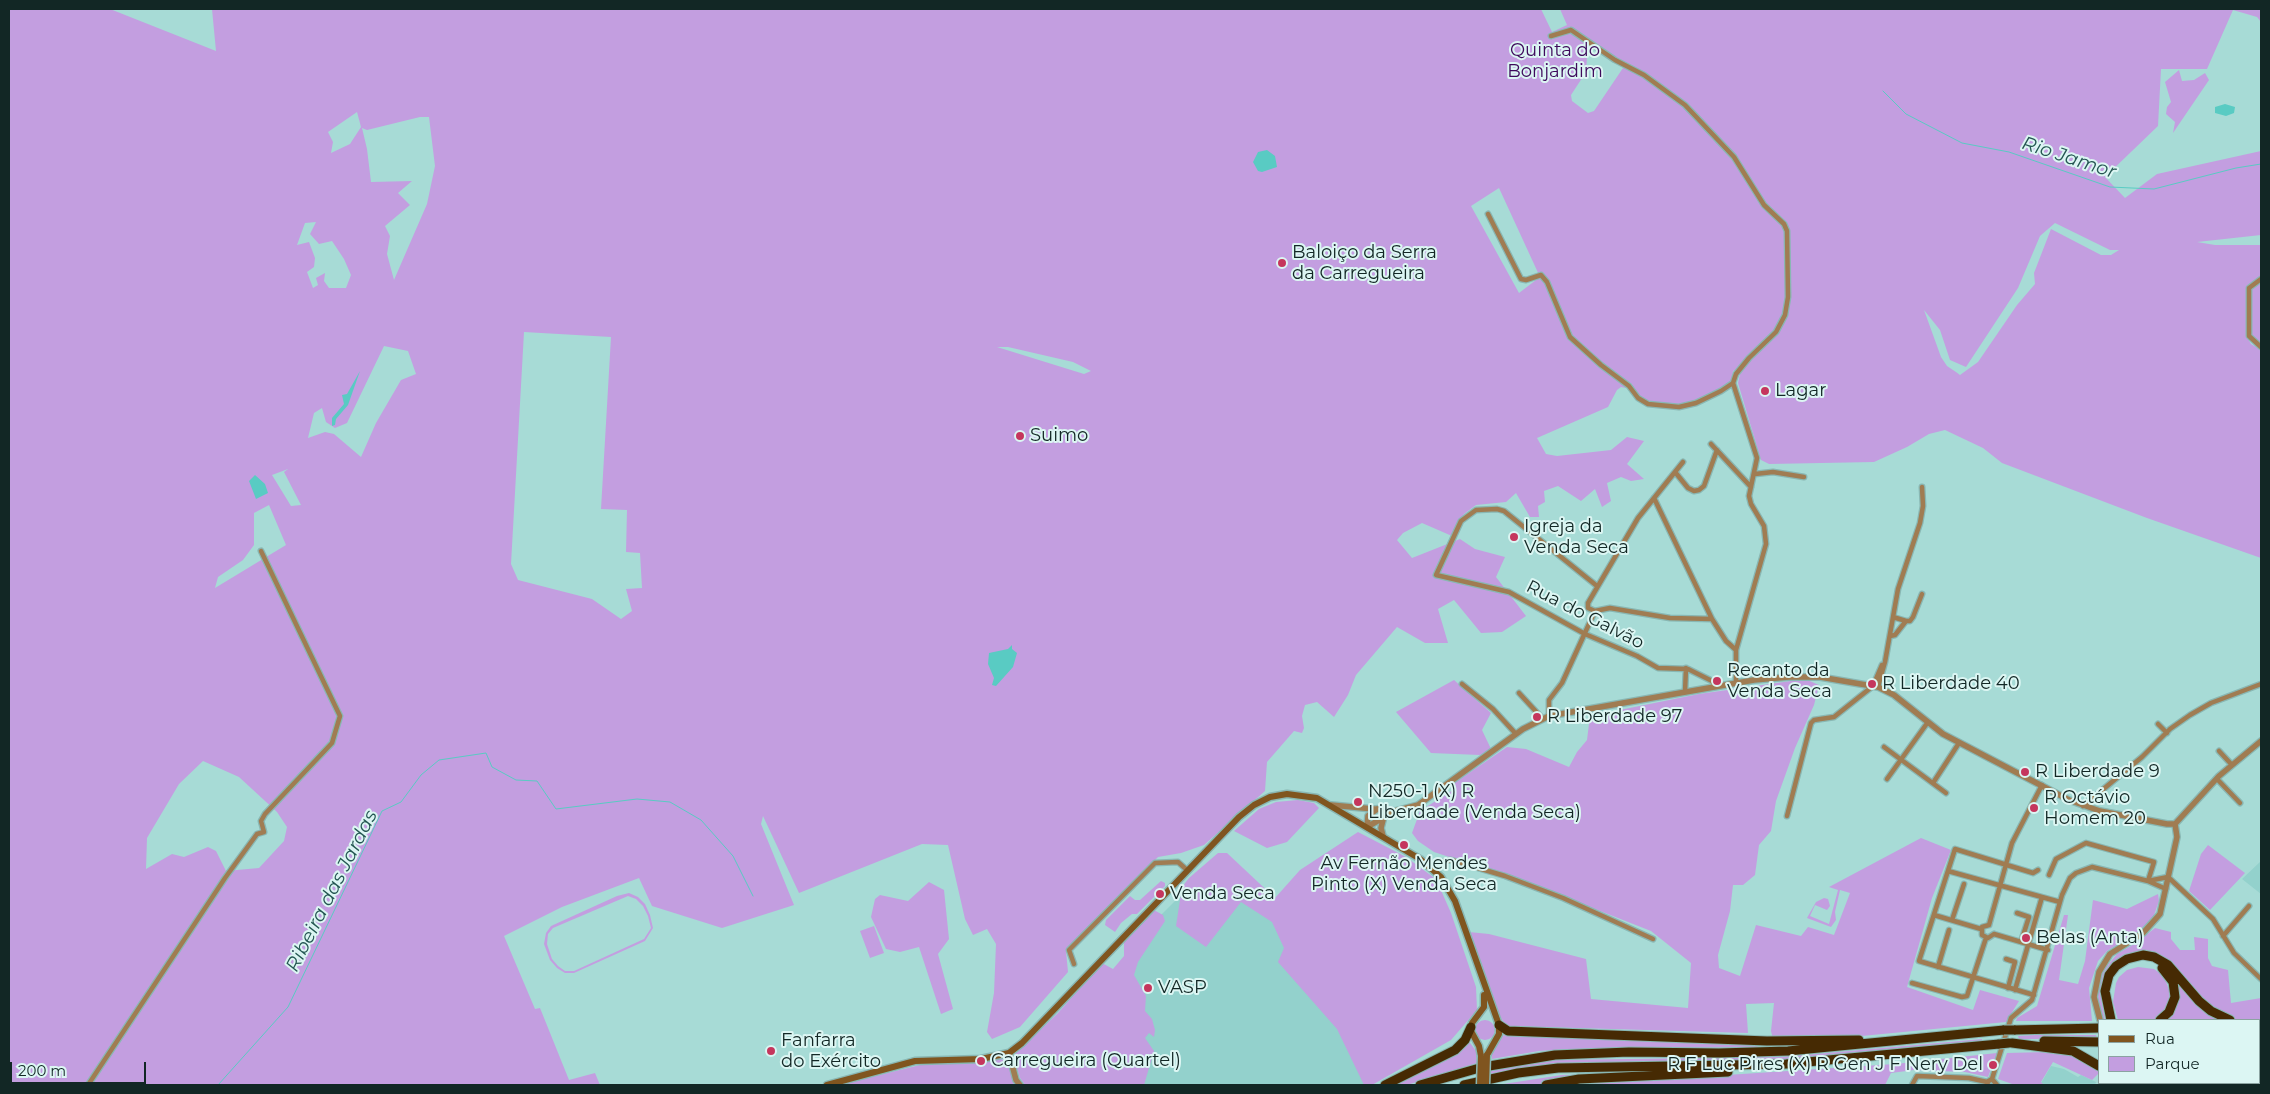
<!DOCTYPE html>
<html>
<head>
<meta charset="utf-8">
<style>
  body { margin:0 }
  #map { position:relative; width:2270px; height:1094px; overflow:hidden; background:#a7dbd6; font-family:Montserrat,sans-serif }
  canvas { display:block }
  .frame { position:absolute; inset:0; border:10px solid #122725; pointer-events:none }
  .legend { position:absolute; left:2098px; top:1019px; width:162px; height:65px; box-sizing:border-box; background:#dcf6f3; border:1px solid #8ba3a1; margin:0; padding:6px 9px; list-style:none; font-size:15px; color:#122725 }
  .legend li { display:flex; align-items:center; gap:10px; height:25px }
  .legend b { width:25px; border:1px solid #8ba3a1 }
  .scale { position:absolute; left:10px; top:1062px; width:136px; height:22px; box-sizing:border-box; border:2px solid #122725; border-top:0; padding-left:6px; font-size:15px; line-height:18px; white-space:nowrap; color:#122725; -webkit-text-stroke:4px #dcf6f3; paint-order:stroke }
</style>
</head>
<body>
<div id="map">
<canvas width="2270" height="1094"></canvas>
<div class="frame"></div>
<ul class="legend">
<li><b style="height:6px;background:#80551f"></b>Rua</li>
<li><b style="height:14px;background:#c39ee0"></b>Parque</li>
</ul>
<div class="scale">200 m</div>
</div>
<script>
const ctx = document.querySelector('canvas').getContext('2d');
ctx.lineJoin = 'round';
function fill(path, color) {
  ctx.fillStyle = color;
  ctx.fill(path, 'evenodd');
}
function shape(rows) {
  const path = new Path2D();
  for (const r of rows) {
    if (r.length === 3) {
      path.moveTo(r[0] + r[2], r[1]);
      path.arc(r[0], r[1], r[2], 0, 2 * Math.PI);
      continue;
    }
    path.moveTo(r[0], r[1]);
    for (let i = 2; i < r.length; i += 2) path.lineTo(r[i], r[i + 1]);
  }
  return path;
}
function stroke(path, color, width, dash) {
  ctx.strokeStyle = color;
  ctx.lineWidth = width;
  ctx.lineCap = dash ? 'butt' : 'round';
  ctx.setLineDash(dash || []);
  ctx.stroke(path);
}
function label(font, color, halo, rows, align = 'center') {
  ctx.font = font + ' Montserrat,sans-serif';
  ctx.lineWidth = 4;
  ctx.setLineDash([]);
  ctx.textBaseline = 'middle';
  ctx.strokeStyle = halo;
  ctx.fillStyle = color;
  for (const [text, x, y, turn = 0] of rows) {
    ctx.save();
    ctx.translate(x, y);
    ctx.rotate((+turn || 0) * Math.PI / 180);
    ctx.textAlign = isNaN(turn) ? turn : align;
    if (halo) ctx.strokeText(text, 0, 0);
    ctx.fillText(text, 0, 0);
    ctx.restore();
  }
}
const built = shape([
  [2261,861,2261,894,2242,879],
  [1241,881,1321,955,1366,1085,1139,1085,1117,1005,1148,928,1187,889],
  [2051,1066,2064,1069,2078,1077,2081,1075,2096,1082,2095,1085,2040,1085]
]);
const green = shape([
  [9,9,110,9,216,51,212,9,1541,9,1552,32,1567,25,1560,9,2261,9,2261,22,2257,17,2233,10,2207,69,2161,69,2158,126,2105,177,2125,198,2157,174,2261,151,2261,235,2197,242,2215,245,2261,245,2261,277,2252,282,2246,291,2247,337,2251,344,2261,350,2261,558,2147,518,2002,463,1983,448,1945,430,1929,434,1907,447,1874,462,1769,464,1761,460,1738,383,1740,374,1737,369,1733,371,1732,381,1720,391,1682,406,1647,403,1634,391,1632,384,1609,371,1626,388,1621,387,1617,390,1608,407,1537,438,1546,454,1557,456,1611,450,1627,437,1644,441,1627,464,1644,479,1631,481,1621,477,1607,483,1611,501,1602,507,1595,489,1581,501,1558,486,1544,491,1545,502,1538,506,1539,517,1530,517,1516,493,1506,502,1476,505,1464,514,1452,536,1422,523,1403,533,1397,540,1412,558,1460,539,1475,549,1505,557,1496,577,1526,616,1502,632,1481,633,1454,600,1438,609,1448,643,1425,643,1397,627,1356,675,1348,695,1334,717,1317,702,1305,705,1302,716,1304,728,1302,733,1294,731,1267,762,1265,791,1204,845,1181,853,1158,857,1066,951,1068,972,1020,1027,992,1039,987,1032,994,993,996,944,987,929,973,935,965,919,948,845,922,844,799,893,763,816,761,824,794,905,722,928,652,906,639,878,562,907,504,936,535,1009,540,1008,569,1080,595,1073,600,1085,9,1085],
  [1588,42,1625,65,1594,111,1588,113,1572,101,1571,95,1586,72],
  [357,112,361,127,350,144,331,153,333,142,328,132],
  [420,117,429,117,435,166,427,204,394,280,387,254,390,236,385,226,410,205,398,193,412,181,371,182,367,149,362,128,367,130],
  [1499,188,1540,277,1519,293,1471,206],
  [316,222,310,234,319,244,332,241,344,259,351,275,346,288,329,288,324,281,325,273,316,278,318,285,313,288,307,272,314,267,315,258,309,242,297,245,305,223],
  [2055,223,2110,250,2119,250,2111,255,2101,255,2051,229,2034,273,2035,284,2017,305,1978,362,1960,375,1956,372,1947,366,1941,357,1924,310,1940,330,1950,360,1966,367,2018,288,2040,236],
  [524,332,611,337,601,509,627,510,626,552,640,553,642,588,626,589,632,611,621,619,592,599,518,580,511,564],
  [384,346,408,351,416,374,401,380,376,423,361,457,334,434,325,432,308,438,314,413,322,408,326,422,335,428,347,423],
  [997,347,1008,347,1073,362,1091,371,1084,374],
  [288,469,284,472,301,505,291,506,272,475],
  [269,505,286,545,215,588,218,577,243,560,254,545,254,513],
  [203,761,239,777,277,812,287,827,284,841,259,868,226,871,216,851,208,847,184,857,172,854,146,869,147,838,179,784],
  [2179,70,2182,81,2194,80,2205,73,2209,80,2173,133,2175,122,2166,114,2167,107,2171,102,2165,82],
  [2261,283,2261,345,2251,337,2250,331,2252,289],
  [1805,679,1819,685,1814,705,1795,748,1776,801,1771,831,1759,845,1755,875,1743,885,1733,885,1730,911,1718,955,1719,968,1740,976,1756,925,1801,936,1808,927,1834,935,1850,893,1840,890,1835,912,1836,920,1831,927,1807,918,1816,902,1824,898,1828,899,1830,906,1827,910,1815,905,1810,916,1829,924,1838,890,1829,887,1921,838,1951,850,1932,898,1907,987,1973,1010,1980,990,2019,1001,2006,1022,1831,1039,1773,1039,1771,1031,1774,1003,1746,1004,1748,1033,1509,1026,1505,1024,1497,1012,1469,932,1489,934,1586,959,1591,999,1688,1008,1691,963,1651,931,1529,883,1434,852,1418,841,1412,833,1420,811,1453,790,1450,786,1507,747,1526,749,1569,767,1577,752,1587,740,1590,716,1699,694],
  [1454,680,1491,713,1482,730,1491,749,1480,755,1431,753,1396,712],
  [1298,800,1314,803,1319,808,1287,842,1267,848,1234,831,1259,809,1276,802],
  [1358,832,1406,857,1433,877,1440,888,1451,913,1476,987,1477,1010,1451,1040,1372,1085,1364,1085,1337,1029,1278,962,1284,948,1272,922,1241,902,1206,947,1176,926,1182,887,1189,878,1218,853,1227,853,1275,898,1300,870],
  [2208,845,2245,873,2210,910,2189,891,2201,854],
  [1161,881,1165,883,1165,886,1137,914,1132,914,1121,923,1115,932,1105,925,1106,920,1130,896,1135,900,1140,900],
  [929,882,944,890,949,939,938,954,953,1009,941,1014,919,947,900,952,886,949,871,917,875,899,880,895,908,901],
  [629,893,638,897,645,904,650,915,653,928,645,941,574,973,565,973,557,968,550,960,544,944,546,933,551,926,617,896],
  [628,896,636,899,643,906,648,916,651,928,644,939,574,971,565,971,558,966,552,959,547,944,548,934,553,928],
  [2158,894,2159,901,2153,918,2135,934,2107,951,2098,961,2089,988,2092,1021,2016,1021,2017,1018,2037,1006,2064,915,2068,915,2059,980,2078,984,2085,961,2093,900,2127,909],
  [1152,909,1163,915,1165,921,1138,962,1134,975,1146,996,1145,1011,1152,1019,1155,1030,1154,1037,1149,1033,1145,1038,1154,1051,1144,1085,1025,1085,1020,1078,1014,1059,1015,1054,1058,1013,1102,963,1113,969,1124,956,1124,940],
  [874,926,884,953,870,958,860,931],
  [2155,928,2171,932,2171,939,2180,950,2195,950,2194,937,2208,939,2208,958,2212,966,2228,970,2231,1003,2261,998,2261,1022,2235,1020,2217,1012,2149,953,2107,970,2100,992,2105,1020,2102,1020,2097,994,2101,973,2117,954,2136,943],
  [2138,967,2154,969,2164,976,2169,990,2170,999,2165,1010,2154,1020,2118,1020,2113,1002,2116,983,2119,977,2127,970],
  [2177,981,2209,1014,2220,1020,2166,1020],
  [1485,1030,10],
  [1505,1033,1756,1045,1758,1047,1570,1049,1539,1051,1492,1059,1492,1053],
  [2036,1035,2096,1035,2097,1039,2019,1039,2018,1036],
  [1982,1039,1982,1041,1796,1060,1564,1064,1491,1076,1491,1071,1553,1060,1782,1057],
  [1468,1040,1476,1051,1477,1063,1407,1085,1392,1085],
  [2047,1052,2070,1055,2099,1070,2099,1073,2092,1080,2053,1062,2041,1082,2044,1085,2015,1085,1998,1079,2007,1053],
  [1997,1053,1988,1077,1965,1072,1914,1070,1891,1073,1885,1085,1574,1085,1895,1064],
  [1001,1059,1008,1062,1014,1085,839,1085,920,1065],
  [1641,1073,1542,1085,1497,1085,1562,1075]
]);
const water = shape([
  [2225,104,2235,107,2234,113,2226,116,2215,113,2215,107],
  [1267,150,1275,156,1277,167,1262,172,1258,171,1253,162,1258,152],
  [360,371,348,405,336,419,335,425,332,426,332,418,344,404,342,395,347,394],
  [255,475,265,484,268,493,256,499,249,481],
  [1012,645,1012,649,1017,653,1013,667,996,686,992,685,994,678,988,664,989,653,1008,649]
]);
const stream = shape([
  [1883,91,1906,114,1962,143,2009,152,2110,187,2154,189,2236,168,2261,164],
  [218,1085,288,1007,382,811,401,802,421,775,439,760,486,753,492,767,516,780,537,781,556,809,637,799,670,802,701,820,733,856,753,896]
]);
const minor = shape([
  [1488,214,1521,279,1526,280,1541,275,1547,282,1570,337,1601,365,1629,386,1638,398,1648,404,1679,407,1696,403,1721,391,1733,383,1736,374,1749,358,1776,332,1785,315,1788,297,1787,231,1784,224,1764,205,1734,157,1685,105,1644,75,1615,60,1571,30,1551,36],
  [2261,279,2249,288,2249,336,2261,347],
  [1733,383,1757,458,1749,496,1751,504,1764,526,1766,544,1736,650,1736,683],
  [1711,444,1751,487],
  [1675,472,1688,488,1694,491,1699,490,1704,486,1717,450],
  [1755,474,1773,472,1804,477],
  [1654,498,1712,619,1726,641,1736,650],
  [1597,586,1504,511,1497,509,1476,510,1461,521,1436,575,1509,592,1585,634,1637,656,1658,668,1688,669,1712,681,1716,686],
  [1595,611,1610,608,1670,618,1712,619],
  [1906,621,1910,621,1913,617,1922,594],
  [1890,636,1895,635,1906,621,1893,617],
  [1462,684,1493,709,1516,734],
  [1878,687,1885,662,1898,589,1920,523,1923,506,1922,487],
  [1685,692,1686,668],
  [1519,693,1542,718],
  [1549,716,1549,700,1562,683,1595,611,1588,608,1588,603,1638,518,1683,462],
  [2158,724,2167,733],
  [1884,747,1946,793],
  [2219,751,2232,765],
  [1887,779,1928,722],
  [2217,779,2240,803],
  [1933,783,1959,743],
  [2083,806,2142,757,2170,729,2190,715,2211,703,2261,684],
  [1787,816,1811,723,1814,720,1834,717,1873,686,1882,665],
  [1440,862,1451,860,1505,876,1563,898,1653,939],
  [1948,871,2060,902],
  [2166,889,2148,881,2168,877,2213,919,2234,953,2261,979],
  [2017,913,2029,917,2021,942],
  [1934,915,1981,929],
  [1952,920,1964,884],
  [1989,925,2012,843,2042,785],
  [1989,925,1982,927,1982,935,1988,938,1994,934],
  [1994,934,2048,950],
  [2223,936,2249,906],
  [2006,959,2015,962,2008,988],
  [1074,964,1069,950,1155,863,1178,862,1187,870],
  [1938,967,1949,930],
  [1912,983,1962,997,1967,996,1986,938],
  [2015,990,2042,897],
  [2034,995,1919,961,1955,849,2033,873,2038,870],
  [1992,1079,1997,1085],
  [88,1085,225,878,257,834,264,832,261,821,265,814,332,743,340,716,261,551],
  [1912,1085,1917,1076,1969,1078,1987,1082],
  [1988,1085,1987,1082,1992,1079,2011,1018,2032,1000,2062,895,2070,878,2076,873,2092,867,2148,881,2154,862,2086,843,2056,859,2049,875]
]);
const tertiary = shape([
  [1331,805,1395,811,1418,805,1523,729,1549,716,1754,680,1789,677,1820,677,1878,687,1894,695,1943,734,2069,800,2100,811,2167,824,2175,824,2219,776,2261,741],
  [1367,827,1393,812],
  [1367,827,1368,816,1377,809],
  [1383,836,1381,828,1384,816],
  [2100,1020,2094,997,2099,972,2110,954,2143,933,2160,914,2177,837,2175,824],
  [1009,1053,1016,1080,1020,1085],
  [2104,1085,2104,1083]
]);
const secondary = shape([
  [1481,1056,1479,1046,1471,1031,1472,1023,1484,1007,1484,995],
  [827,1085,915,1061,981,1059,1009,1053,1022,1043,1239,817,1254,805,1270,797,1287,794,1317,798,1420,859,1441,877,1455,901,1499,1025,1499,1034,1487,1055]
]);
const motorway = shape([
  [2111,1020,2105,991,2109,975,2116,966,2127,959,2143,955,2154,957,2168,965,2199,1001,2211,1011,2230,1020],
  [2160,1020,2169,1012,2175,997,2173,982,2162,968],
  [1499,1025,1508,1031,1767,1041,1859,1040],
  [2014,1030,2099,1028],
  [2259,1031,2261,1030],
  [2044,1041,2099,1042],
  [2012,1043,2073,1051,2099,1066],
  [2259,1050,2261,1049],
  [2115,1083,2117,1085],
  [2137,1083,2138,1085],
  [1385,1085,1455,1050,1465,1040,1471,1027],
  [1420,1085,1483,1067,1555,1055,1629,1052,1719,1053,1788,1051,2004,1030],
  [1464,1085,1518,1073,1558,1068,1786,1064,1999,1044],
  [1546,1085,1579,1079,1728,1072],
  [2184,1085,2185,1083]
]);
const secondaryBridge = shape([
  [1480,1085,1481,1056],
  [1486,1085,1487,1055]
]);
const motorwayBridge = shape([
  [2004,1030,2014,1030],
  [1999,1044,2009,1043]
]);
const markers = [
  [1282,263,5,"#c5365d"],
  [1765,391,5,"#c5365d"],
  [1020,436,5,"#c5365d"],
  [1514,537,5,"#c5365d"],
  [1717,681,5,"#c5365d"],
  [1872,684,5,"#c5365d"],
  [1537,717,5,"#c5365d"],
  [2025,772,5,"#c5365d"],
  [1358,802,5,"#c5365d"],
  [2034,808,5,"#c5365d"],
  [1404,845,5,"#c5365d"],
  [1160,894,5,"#c5365d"],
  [2026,938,5,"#c5365d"],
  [1148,988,5,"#c5365d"],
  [771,1051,5,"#c5365d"],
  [981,1061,5,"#c5365d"],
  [1993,1065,5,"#c5365d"]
];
const parkNames = [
  ["Quinta do",1555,51],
  ["Bonjardim",1555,72]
];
const poiNames = [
  ["Baloiço da Serra",1292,253],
  ["da Carregueira",1292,274],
  ["Lagar",1775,391],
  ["Suimo",1030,436],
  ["Igreja da",1524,527],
  ["Venda Seca",1524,548],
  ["Recanto da",1727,671],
  ["Venda Seca",1727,692],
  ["R Liberdade 40",1882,684],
  ["R Liberdade 97",1547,717],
  ["R Liberdade 9",2035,772],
  ["N250-1 (X) R",1368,792],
  ["Liberdade (Venda Seca)",1368,813],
  ["R Octávio",2044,798],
  ["Homem 20",2044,819],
  ["Av Fernão Mendes",1404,864,"center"],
  ["Pinto (X) Venda Seca",1404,885,"center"],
  ["Venda Seca",1170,894],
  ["Belas (Anta)",2036,938],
  ["VASP",1158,988],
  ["Fanfarra",781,1041],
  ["do Exército",781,1062],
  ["Carregueira (Quartel)",991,1061],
  ["R F Luc Pires (X) R Gen J F Nery Del",1983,1065,"right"]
];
const streetNames = [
  ["Rua do Galvão",1585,615,27]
];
const waterNames = [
  ["Rio Jamor",2069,158,18],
  ["Ribeira das Jardas",332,891,-63]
];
fill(built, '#93d1cc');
fill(green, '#c39ee0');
fill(water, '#59cbc3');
stroke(stream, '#59cbc3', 1);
stroke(minor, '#89b7b3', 7);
stroke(tertiary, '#89b7b3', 8);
stroke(secondary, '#89b7b3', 9);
stroke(motorway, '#89b7b3', 11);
stroke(minor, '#a07c52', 4.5);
stroke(tertiary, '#a07c52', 5.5);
stroke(secondary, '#80551f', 6);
stroke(motorway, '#462a03', 9);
stroke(secondaryBridge, '#89b7b3', 9, []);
stroke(motorwayBridge, '#89b7b3', 11, []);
stroke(secondaryBridge, '#80551f', 6);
stroke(motorwayBridge, '#462a03', 9);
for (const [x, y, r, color] of markers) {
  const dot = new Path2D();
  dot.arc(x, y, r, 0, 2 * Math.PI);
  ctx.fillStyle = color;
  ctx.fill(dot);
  stroke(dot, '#dcf6f3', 2);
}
label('18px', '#3e095b', '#dcf6f3', parkNames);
label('18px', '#122725', '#dcf6f3', poiNames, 'left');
label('18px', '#122725', '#dcf6f3', streetNames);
label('italic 19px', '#255753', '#dcf6f3', waterNames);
</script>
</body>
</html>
